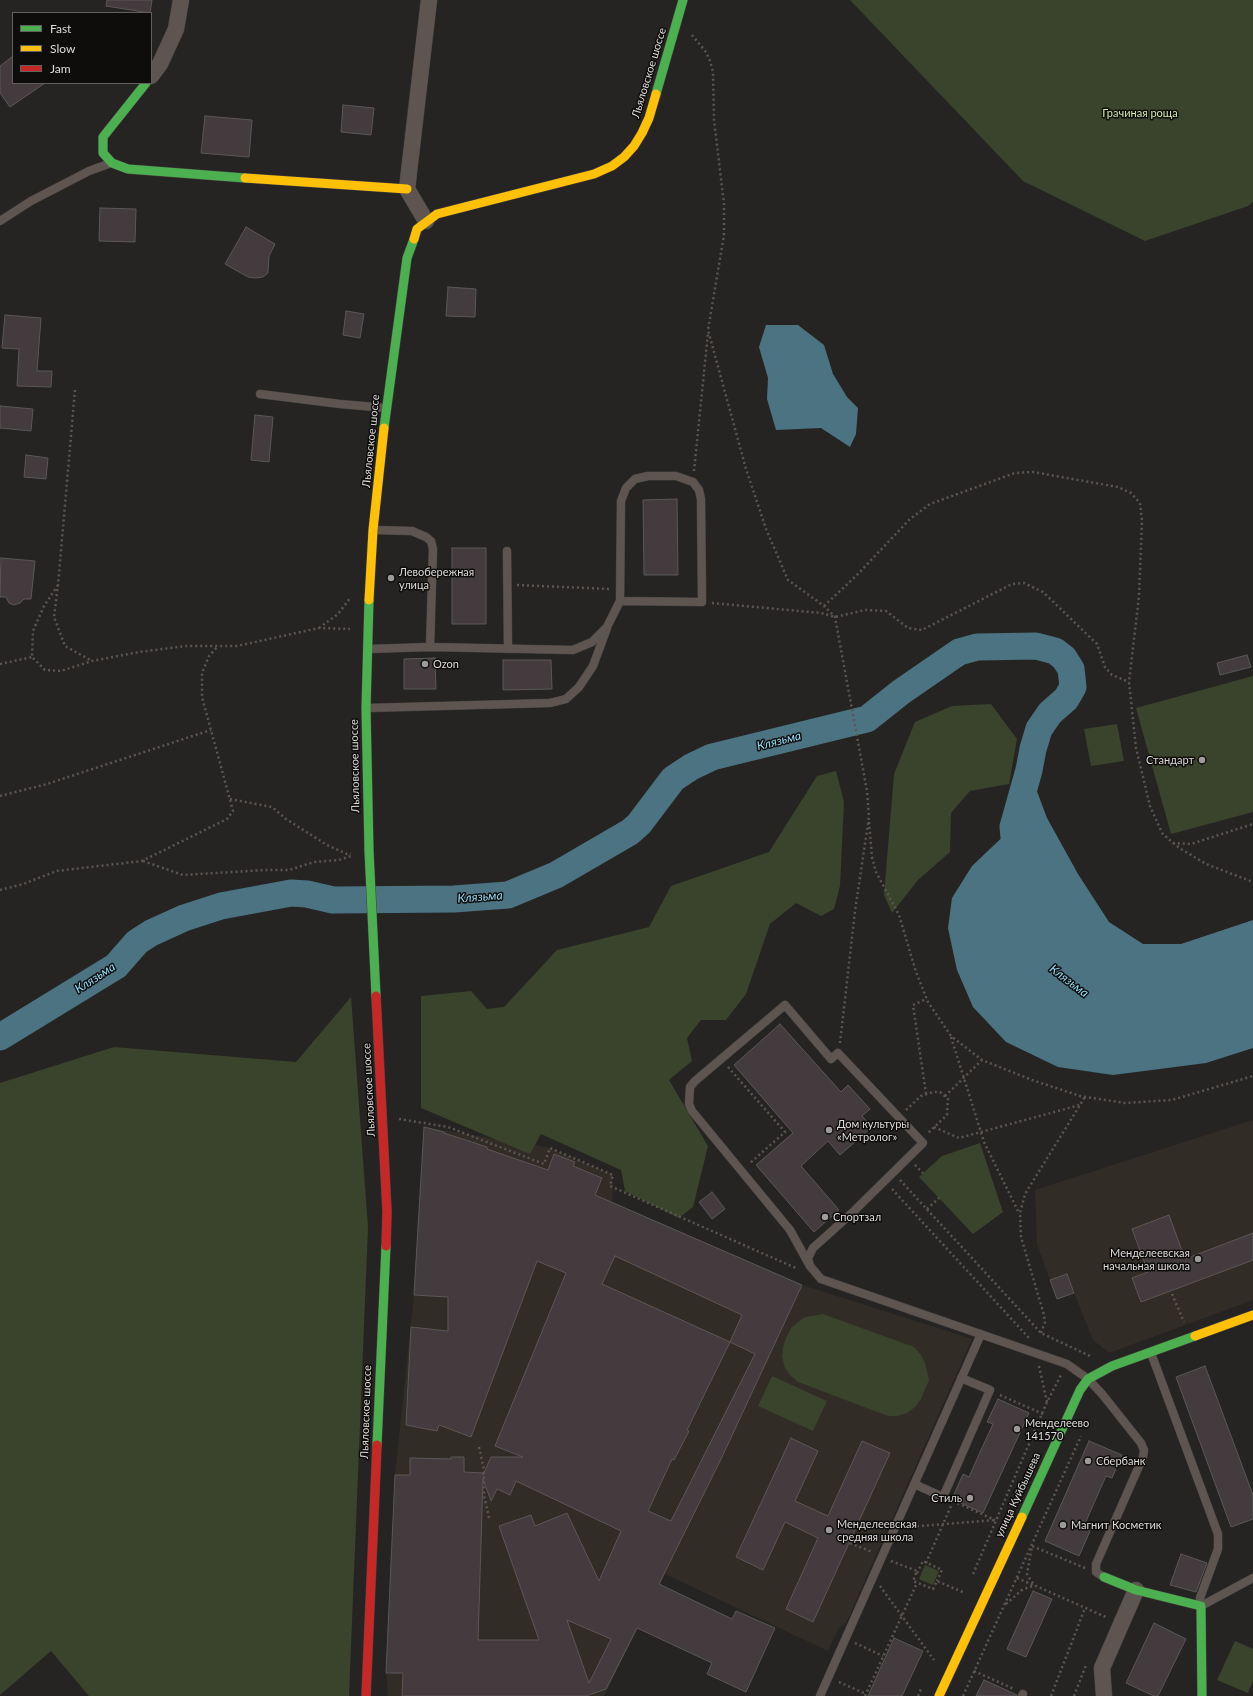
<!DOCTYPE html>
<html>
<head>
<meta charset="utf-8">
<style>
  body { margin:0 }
  #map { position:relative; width:1253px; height:1696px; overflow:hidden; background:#262422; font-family:Lato,sans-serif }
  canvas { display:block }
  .legend { position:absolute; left:12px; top:12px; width:140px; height:72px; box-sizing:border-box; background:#0f0d0c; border:1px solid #62605f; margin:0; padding:5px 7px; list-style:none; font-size:12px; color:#dedcdb }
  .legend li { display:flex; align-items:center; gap:8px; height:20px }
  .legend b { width:20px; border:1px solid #62605f }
</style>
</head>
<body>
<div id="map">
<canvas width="1253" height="1696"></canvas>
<ul class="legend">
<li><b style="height:5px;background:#4caf50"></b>Fast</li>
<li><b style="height:5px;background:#ffc107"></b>Slow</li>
<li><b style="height:5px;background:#c62828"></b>Jam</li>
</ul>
</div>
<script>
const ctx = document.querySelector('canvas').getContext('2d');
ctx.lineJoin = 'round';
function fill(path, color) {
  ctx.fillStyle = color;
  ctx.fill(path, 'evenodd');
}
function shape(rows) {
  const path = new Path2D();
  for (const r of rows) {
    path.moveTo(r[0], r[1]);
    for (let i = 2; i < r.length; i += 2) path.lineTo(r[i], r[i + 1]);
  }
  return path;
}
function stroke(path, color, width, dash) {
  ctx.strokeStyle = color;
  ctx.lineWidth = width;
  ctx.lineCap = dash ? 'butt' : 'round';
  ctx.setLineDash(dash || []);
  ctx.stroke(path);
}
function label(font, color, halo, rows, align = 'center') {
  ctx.font = font + ' Lato,sans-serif';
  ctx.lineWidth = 3;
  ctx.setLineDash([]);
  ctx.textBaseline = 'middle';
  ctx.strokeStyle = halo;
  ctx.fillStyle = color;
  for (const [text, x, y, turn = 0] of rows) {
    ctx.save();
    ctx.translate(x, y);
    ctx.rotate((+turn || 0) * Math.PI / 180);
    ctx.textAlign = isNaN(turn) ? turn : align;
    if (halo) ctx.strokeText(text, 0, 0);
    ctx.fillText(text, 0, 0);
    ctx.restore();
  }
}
const built = shape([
  [1253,1120,1253,1300,1109,1353,1093,1340,1074,1293,1057,1299,1037,1244,1035,1190],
  [424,1127,550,1148,613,1175,612,1202,802,1285,972,1339,846,1623,838,1629,828,1651,665,1574,604,1696,388,1696,386,1673,395,1475,414,1295]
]);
const green = shape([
  [850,0,1253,0,1253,202,1248,206,1145,241,1023,181],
  [1253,676,1253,812,1171,834,1136,708],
  [991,704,1017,739,1009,784,970,791,951,813,950,852,918,880,892,913,884,895,894,774,915,722,952,706],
  [1117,724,1124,761,1091,766,1084,729],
  [836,771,844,802,840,886,834,909,821,916,796,903,770,924,746,994,726,1020,701,1020,687,1038,692,1061,669,1080,708,1146,693,1207,679,1218,625,1191,621,1170,541,1134,530,1154,421,1108,421,996,471,991,487,1009,504,1007,557,950,649,927,671,886,769,852,817,776],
  [351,997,368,1227,349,1696,89,1696,51,1651,0,1695,0,1083,114,1047,296,1062],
  [980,1143,1003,1212,973,1234,919,1177,942,1156],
  [823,1314,914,1347,921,1355,925,1363,929,1380,921,1399,915,1407,907,1413,897,1416,888,1416,798,1382,790,1375,785,1368,782,1357,783,1347,786,1338,791,1328,798,1322,805,1317],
  [772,1376,827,1401,813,1431,758,1406],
  [925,1565,939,1571,933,1585,919,1579],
  [1235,1641,1253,1649,1253,1681,1248,1693,1217,1680]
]);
const water = shape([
  [766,325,798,325,824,345,833,374,847,397,858,408,856,434,850,447,821,428,776,430,767,399,768,378,759,347],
  [1029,770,1047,818,1078,874,1109,922,1143,944,1181,944,1253,920,1253,1048,1206,1063,1113,1075,1058,1067,1006,1042,973,1007,957,970,948,928,952,898,972,866,1013,827]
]);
const river = shape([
  [0,1037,116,966,137,942,151,933,184,918,221,906,291,893,307,894,333,900,454,899,508,895,556,875,630,832,639,824,673,779,691,767,712,757,867,719,901,692,959,652,977,647,1036,646,1055,651,1064,658,1071,669,1073,687,1066,699,1050,713,1039,729,1033,749,1029,770,1013,827,1016,857]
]);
const building = shape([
  [107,0,152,0,150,13,106,6,107,0],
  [13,56,13,83,45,83,10,107,0,93,0,66,13,56],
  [343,105,374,108,371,135,341,132,343,105],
  [205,116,252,120,249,157,201,153,205,116],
  [100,208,136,209,135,242,99,241,100,208],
  [246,227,275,244,269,256,268,273,263,277,255,278,248,277,225,264,246,227],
  [448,287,476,289,475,317,446,316,448,287],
  [346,311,364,314,360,338,343,335,346,311],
  [5,315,41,318,37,371,52,371,51,387,17,386,19,349,2,348,5,315],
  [0,406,33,409,31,431,0,428,0,406],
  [255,415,273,417,269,462,251,460,255,415],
  [26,455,48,458,46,479,24,477,26,455],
  [677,499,678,575,644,575,643,500,677,499],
  [452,548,486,548,486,624,452,624,452,548],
  [1,558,35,561,31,599,24,599,20,603,14,605,9,603,6,597,0,597,1,558],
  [1247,655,1251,667,1220,675,1217,663,1247,655],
  [435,658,436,689,404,689,404,659,435,658],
  [503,660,551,660,552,689,503,690,503,660],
  [780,1024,841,1092,848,1085,870,1109,862,1116,872,1127,840,1155,828,1141,801,1166,839,1210,814,1232,756,1165,793,1133,734,1065,780,1024],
  [424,1127,444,1132,444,1133,487,1147,487,1149,548,1170,554,1154,575,1162,573,1166,602,1178,595,1195,802,1285,722,1457,659,1584,732,1619,736,1611,775,1628,746,1692,707,1674,712,1663,637,1628,606,1689,586,1696,402,1696,403,1673,386,1673,395,1475,410,1475,410,1458,451,1459,451,1457,464,1457,464,1472,483,1473,483,1475,491,1457,523,1457,495,1446,566,1273,537,1261,471,1437,439,1425,437,1431,406,1425,411,1327,448,1331,448,1297,414,1295,424,1127],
  [615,1256,742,1315,730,1342,602,1284,615,1256],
  [730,1342,755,1354,671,1521,648,1511,672,1459,674,1460,689,1431,687,1430,730,1342],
  [483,1479,491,1501,497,1489,510,1495,516,1481,621,1531,599,1581,567,1513,535,1526,531,1515,499,1526,539,1640,478,1640,483,1479],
  [567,1620,611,1639,589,1683,567,1620],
  [712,1192,725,1209,712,1219,699,1202,712,1192],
  [1169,1215,1185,1259,1253,1233,1253,1260,1141,1302,1132,1278,1148,1272,1132,1229,1169,1215],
  [1067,1274,1074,1293,1057,1299,1050,1280,1067,1274],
  [1205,1366,1253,1495,1253,1519,1231,1527,1176,1377,1205,1366],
  [998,1399,1029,1413,983,1513,952,1499,963,1474,969,1477,981,1450,993,1424,987,1422,998,1399],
  [791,1438,818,1451,795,1501,828,1516,862,1441,890,1453,813,1622,786,1609,818,1538,785,1522,763,1570,736,1557,791,1438],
  [1089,1441,1122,1455,1112,1478,1106,1476,1083,1528,1090,1531,1079,1556,1045,1541,1089,1441],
  [1181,1554,1207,1563,1196,1592,1170,1585,1181,1554],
  [1033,1591,1052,1599,1026,1657,1007,1649,1033,1591],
  [1154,1623,1186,1639,1158,1696,1154,1696,1126,1683,1154,1623],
  [894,1638,923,1651,902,1696,868,1696,894,1638],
  [984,1680,1017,1695,1017,1696,976,1696,984,1680]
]);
const path = shape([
  [692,35,706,52,710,61,713,72,714,120,724,204,724,235,708,330,746,469,766,529,788,580,824,606,835,617,867,791,869,817,855,911,840,1043],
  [75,390,58,585,54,617,65,646,92,661],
  [694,471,708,333],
  [58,585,44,606,33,631,32,657,45,670,61,671,92,661,139,652,186,646,237,646,319,628,350,629],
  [517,585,610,589],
  [712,603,821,613,835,617,865,610,886,611,908,628,922,630,1012,584,1024,583,1043,592,1097,644,1105,667,1112,675,1129,682],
  [824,606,856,576,910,519,930,504,1015,473,1033,472,1118,487,1131,493,1140,503,1142,521,1139,596,1129,682,1136,748,1150,806,1162,833,1173,843,1191,844,1253,824],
  [319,628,338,614,350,598],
  [0,664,32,657],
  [0,796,47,784,211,730],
  [230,799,272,807,286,819,327,845,347,854,351,854],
  [869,822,872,857,876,872,899,915,916,972,928,1002,951,1036,982,1060,1032,1080,1080,1096,1125,1103,1172,1100,1253,1076],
  [1173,843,1181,849,1206,864,1253,882],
  [143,861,183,875,265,870,289,870,314,862,339,860,351,856],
  [0,890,23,884,57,871,142,861,227,819,233,811,202,697,202,673,209,656,217,647],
  [951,1037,984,1142,1019,1213],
  [728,1067,785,1132,749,1164],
  [926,1094,913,1005,926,999],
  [945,1096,982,1060],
  [906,1110,921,1096,933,1092,940,1092,948,1099,947,1115,928,1133],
  [399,1119,448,1127,544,1164,550,1148,613,1175,610,1186,798,1269],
  [934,1127,959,1138,1080,1105],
  [915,1165,923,1173],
  [900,1180,1041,1333,1092,1357],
  [892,1189,1029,1338],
  [927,1209,939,1198],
  [1172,1294,1184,1322],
  [1041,1333,1045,1322,1044,1315,1021,1237,1020,1213,1025,1194,1085,1097],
  [1039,1366,1047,1402],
  [1000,1395,1043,1414],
  [479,1447,484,1470,484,1495,489,1518],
  [953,1501,995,1520],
  [907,1527,996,1520],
  [850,1543,872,1552],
  [891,1561,917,1571,913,1581,933,1589,937,1581,965,1593],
  [926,1563,951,1506],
  [1085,1568,1032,1546,1027,1574,1031,1581,1036,1586,1108,1618],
  [917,1573,923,1561,942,1570,937,1581],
  [973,1574,1047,1402,1062,1373],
  [1017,1578,1033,1585],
  [880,1586,934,1660],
  [1006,1604,1022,1590,1029,1587,1035,1586],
  [855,1643,883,1656],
  [974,1671,1014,1689],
  [839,1682,866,1694],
  [865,1696,917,1583],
  [918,1696,921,1689],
  [963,1696,1081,1436],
  [1051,1696,1085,1608],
  [1074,1696,1086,1665]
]);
const lane = shape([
  [0,221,31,201,89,171,111,163],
  [260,394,340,404,386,408],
  [375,530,412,531,426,537,431,541,433,549,430,647],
  [507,551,508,648],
  [368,649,430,647,573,650,592,642,607,627,620,601,621,501,626,488,635,479,648,476,676,476,693,482,699,490,701,499,702,602,620,601],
  [367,708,550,703,566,699,579,687,593,666,607,628],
  [810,1266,790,1230,692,1111,689,1104,690,1087,695,1081,785,1005,831,1059,838,1053,923,1143,853,1212,813,1248,808,1258,810,1266,821,1279,1067,1364,1088,1379,1102,1394,1141,1443,1144,1450,1143,1457,1096,1564,1096,1572,1102,1576],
  [1151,1353,1218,1534,1218,1549,1200,1598,1201,1606,1253,1578],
  [914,1484,943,1497,990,1390,961,1378],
  [820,1696,981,1334],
  [1022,1696,1023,1694]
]);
const street = shape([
  [151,76,160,64,176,29,181,0],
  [426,221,407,189,429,0],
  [1104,1696,1102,1668,1136,1590]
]);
const fast = shape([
  [146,83,103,137,103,153,112,163,128,169,245,178],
  [656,94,683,0],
  [384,428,407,258,414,239],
  [369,600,366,708,369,851,376,996],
  [377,1445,386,1246],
  [1022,1517,1080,1390,1088,1379,1112,1366,1195,1336],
  [1104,1577,1136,1590,1201,1606,1202,1696]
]);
const slow = shape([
  [245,178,407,189],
  [414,239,417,229,437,214,594,174,612,166,624,157,634,146,642,133,649,118,656,94],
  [369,600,373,530,384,428],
  [1195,1336,1253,1315],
  [939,1696,1022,1517]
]);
const jam = shape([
  [376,996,387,1212,386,1246],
  [366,1696,377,1445]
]);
const markers = [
  [391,578,4,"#9e9c9a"],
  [425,664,4,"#9e9c9a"],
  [1202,760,4,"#9e9c9a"],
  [829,1130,4,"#9e9c9a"],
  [825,1217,4,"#9e9c9a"],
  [1198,1259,4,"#9e9c9a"],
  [1017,1429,4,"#9e9c9a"],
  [1088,1461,4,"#9e9c9a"],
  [970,1498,4,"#9e9c9a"],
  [1063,1525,4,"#9e9c9a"],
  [829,1530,4,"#9e9c9a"]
];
const streetNames = [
  ["Льяловское шоссе",649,73,-73],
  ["Льяловское шоссе",371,441,-84],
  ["Льяловское шоссе",355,766,-91],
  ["Льяловское шоссе",369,1090,-93],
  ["Льяловское шоссе",366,1412,-88],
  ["улица Куйбышева",1018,1495,-65]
];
const parkNames = [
  ["Грачиная роща",1140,113]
];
const poiNames = [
  ["Левобережная",399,572],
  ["улица",399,585],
  ["Ozon",433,664],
  ["Стандарт",1194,760,"right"],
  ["Дом культуры",837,1124],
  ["«Метролог»",837,1137],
  ["Спортзал",833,1217],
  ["Менделеевская",1190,1253,"right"],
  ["начальная школа",1190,1266,"right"],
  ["Менделеево",1025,1423],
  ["141570",1025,1436],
  ["Сбербанк",1096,1461],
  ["Стиль",962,1498,"right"],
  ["Менделеевская",837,1524],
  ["средняя школа",837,1537],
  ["Магнит Косметик",1071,1525]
];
const waterNames = [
  ["Клязьма",779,741,-14],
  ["Клязьма",480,897,-4],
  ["Клязьма",95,978,-33],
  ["Клязьма",1069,981,37]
];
fill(built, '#322c26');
fill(green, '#3a432c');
fill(water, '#4b7382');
stroke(river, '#4b7382', 27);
fill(building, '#433b3e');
stroke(building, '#5a5857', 1);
stroke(lane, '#434140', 9);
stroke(street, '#434140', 17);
stroke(fast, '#434140', 10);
stroke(slow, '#434140', 10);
stroke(jam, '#434140', 10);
stroke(path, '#5c5552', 2.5, [2, 3]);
stroke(lane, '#5f5550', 8);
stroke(street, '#5f5550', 16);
stroke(fast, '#4caf50', 9);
stroke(slow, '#ffc107', 9);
stroke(jam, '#c62828', 9);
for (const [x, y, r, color] of markers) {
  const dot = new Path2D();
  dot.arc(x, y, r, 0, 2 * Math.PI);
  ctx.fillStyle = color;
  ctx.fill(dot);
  stroke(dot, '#0f0d0c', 1.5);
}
label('11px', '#dedcdb', '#0f0d0c', streetNames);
label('11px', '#d2eaad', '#0f0d0c', parkNames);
label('11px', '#dedcdb', '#0f0d0c', poiNames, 'left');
label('italic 12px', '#94dffc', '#0f0d0c', waterNames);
</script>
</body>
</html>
